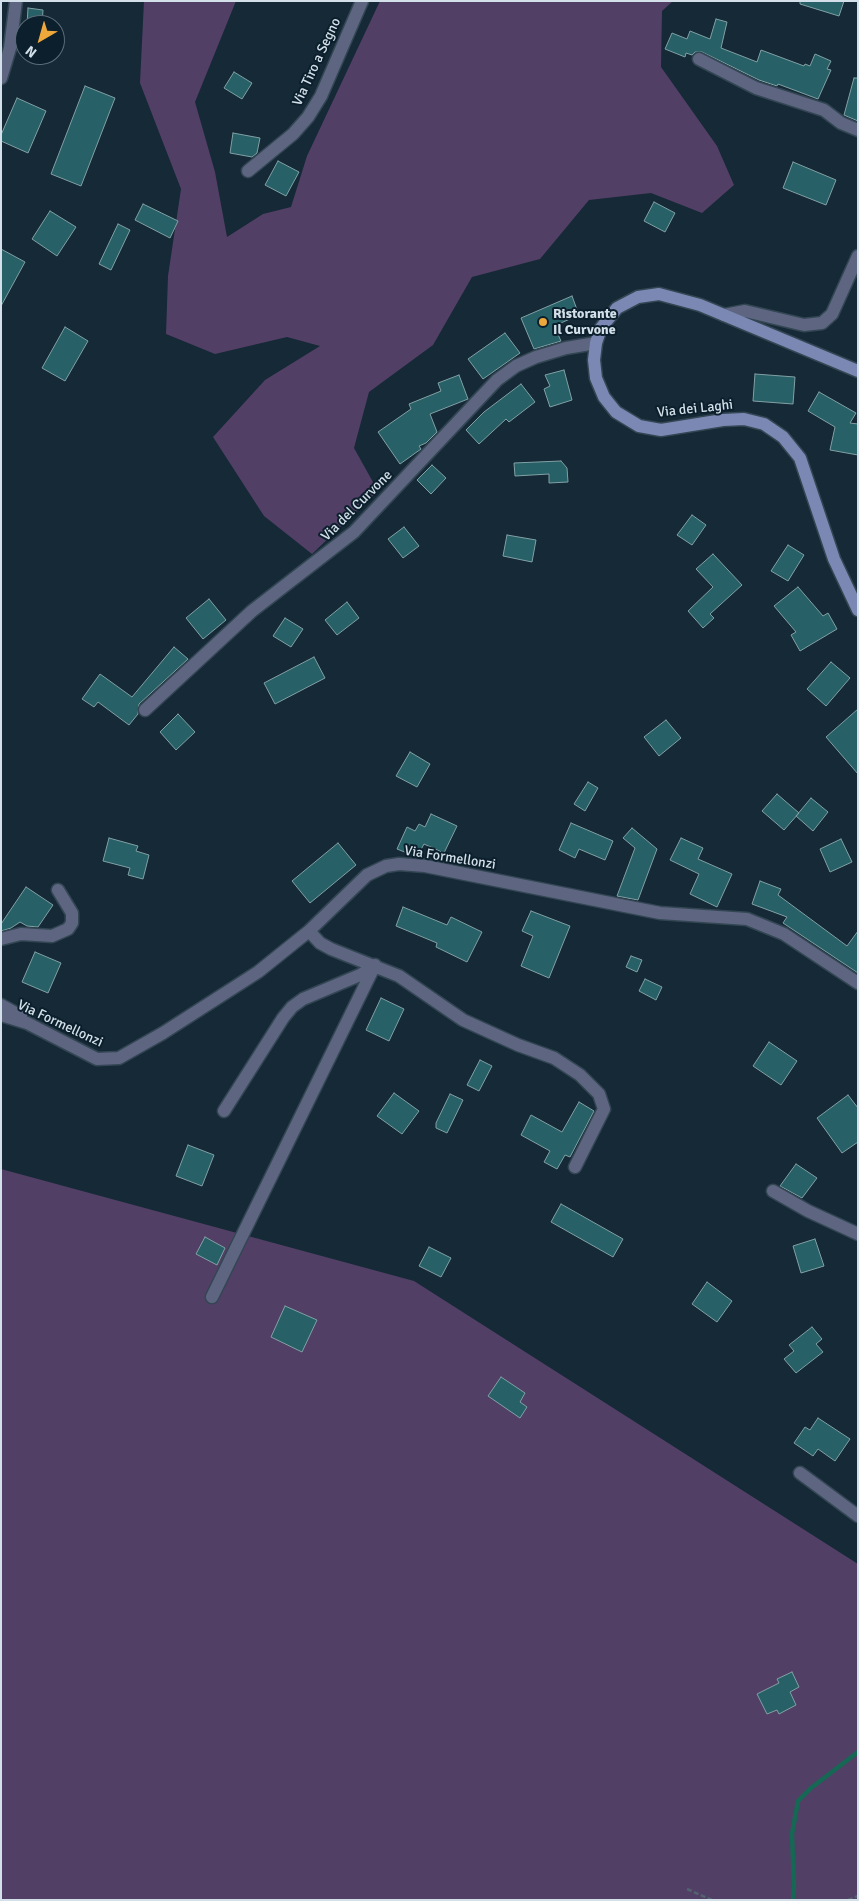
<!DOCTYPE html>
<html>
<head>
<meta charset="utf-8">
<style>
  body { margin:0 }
  #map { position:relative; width:859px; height:1901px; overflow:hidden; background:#152936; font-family:Signika,sans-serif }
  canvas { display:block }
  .frame { position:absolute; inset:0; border:2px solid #d3e0e9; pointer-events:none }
  .north { position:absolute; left:15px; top:15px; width:50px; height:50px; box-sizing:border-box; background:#0b1f2c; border:1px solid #5b6c78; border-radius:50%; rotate:218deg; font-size:14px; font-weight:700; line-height:20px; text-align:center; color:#d3e0e9 }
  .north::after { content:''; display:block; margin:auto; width:18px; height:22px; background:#eda83c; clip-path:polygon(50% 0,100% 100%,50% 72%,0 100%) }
</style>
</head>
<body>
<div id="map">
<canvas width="859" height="1901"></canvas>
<div class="frame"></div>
<div class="north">N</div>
</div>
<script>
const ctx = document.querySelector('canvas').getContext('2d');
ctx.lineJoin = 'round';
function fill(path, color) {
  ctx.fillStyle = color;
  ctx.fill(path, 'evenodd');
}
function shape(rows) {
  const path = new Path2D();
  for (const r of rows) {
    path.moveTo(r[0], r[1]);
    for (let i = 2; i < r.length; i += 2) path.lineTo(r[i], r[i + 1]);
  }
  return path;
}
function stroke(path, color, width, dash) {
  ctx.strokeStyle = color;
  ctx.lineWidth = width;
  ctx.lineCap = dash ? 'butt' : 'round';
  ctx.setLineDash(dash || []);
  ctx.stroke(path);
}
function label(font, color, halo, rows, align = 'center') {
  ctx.font = font + ' Signika,sans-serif';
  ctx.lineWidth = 4;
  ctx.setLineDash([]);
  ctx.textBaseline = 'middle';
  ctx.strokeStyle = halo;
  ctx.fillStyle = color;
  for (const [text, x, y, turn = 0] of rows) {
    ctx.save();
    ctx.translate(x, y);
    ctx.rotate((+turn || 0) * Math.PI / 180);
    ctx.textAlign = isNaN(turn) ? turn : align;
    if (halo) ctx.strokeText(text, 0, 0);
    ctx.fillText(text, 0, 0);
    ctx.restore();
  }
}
const green = shape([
  [144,1,236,1,195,102,215,172,227,237,263,214,291,207,307,156,380,1,673,1,662,11,661,67,717,146,734,185,702,213,651,193,589,200,540,259,472,277,433,345,369,392,354,448,378,491,312,554,264,516,213,437,265,380,320,346,287,337,215,354,166,334,168,276,181,189,140,83],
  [1,1169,414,1281,858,1564,858,1900,1,1900]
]);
const stream = shape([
  [793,1900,794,1886,792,1834,798,1801,811,1788,858,1752]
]);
const building = shape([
  [800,1,844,1,839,16,800,4,800,1],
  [28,8,43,10,42,25,27,25,28,8],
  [716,19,727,22,721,48,757,62,761,50,804,66,805,64,810,66,815,54,831,61,827,69,831,70,818,99,778,84,777,86,759,80,702,52,695,52,692,55,686,53,685,57,665,49,672,33,687,39,690,31,710,39,716,19],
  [234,72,252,83,242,99,224,88,234,72],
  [854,78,858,78,858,121,844,115,854,78],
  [85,86,115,98,81,186,51,174,85,86],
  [17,98,46,111,28,153,1,141,1,135,17,98],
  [233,133,260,138,257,153,252,157,230,153,233,133],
  [278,161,299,172,286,196,265,185,278,161],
  [793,162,836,180,826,205,783,188,793,162],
  [654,202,675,213,665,232,644,221,654,202],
  [143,204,178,221,170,238,135,220,143,204],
  [50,211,76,227,57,256,32,239,50,211],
  [118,224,130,230,111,270,99,264,118,224],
  [1,249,25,262,1,306,1,249],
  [572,296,579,315,554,326,561,341,534,349,521,318,572,296],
  [65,327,88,341,65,381,42,368,65,327],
  [505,333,520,353,483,379,468,359,505,333],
  [564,370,572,400,550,407,544,389,550,386,545,375,564,370],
  [755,374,795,377,793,404,753,401,755,374],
  [459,375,468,399,430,414,437,432,426,443,419,446,421,449,400,464,378,432,411,409,409,404,441,391,438,383,459,375],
  [521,384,535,402,509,422,506,419,479,444,466,430,484,412,521,384],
  [819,392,856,413,850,423,858,424,858,455,830,450,835,427,808,411,819,392],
  [561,461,567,468,568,482,549,483,549,474,515,476,514,463,561,461],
  [432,465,446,478,431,494,417,480,432,465],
  [692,515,706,525,692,545,677,535,692,515],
  [404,527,419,546,403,558,388,539,404,527],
  [507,535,536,540,532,562,503,556,507,535],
  [788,545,804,555,788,581,771,571,788,545],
  [713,554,742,585,710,614,714,618,703,628,688,611,713,587,696,569,713,554],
  [798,587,823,616,828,613,837,629,800,651,791,635,796,632,774,606,798,587],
  [209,599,226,620,203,639,186,618,209,599],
  [347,602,359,618,337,635,325,620,347,602],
  [285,618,303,629,291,647,273,636,285,618],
  [174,647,188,659,139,704,138,714,129,725,98,702,94,707,82,699,100,674,132,697,174,647],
  [314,657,325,678,275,704,264,683,314,657],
  [831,662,850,678,826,706,807,689,831,662],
  [858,709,858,774,826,737,858,709],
  [178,714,195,732,176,750,160,732,178,714],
  [666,720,681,738,659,756,644,737,666,720],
  [410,752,430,764,417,787,396,776,410,752],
  [588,782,598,788,585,811,574,804,588,782],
  [777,794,799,813,784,830,762,811,777,794],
  [811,798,828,812,813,831,796,816,811,798],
  [431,814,457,826,444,853,424,844,417,857,397,849,407,827,415,831,419,824,425,827,431,814],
  [571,823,613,841,605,860,579,849,575,858,559,850,571,823],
  [632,828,657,849,638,900,617,896,635,848,623,838,632,828],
  [109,838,138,846,136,851,149,855,143,879,128,875,130,868,103,861,109,838],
  [681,838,703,848,698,859,732,874,717,907,690,894,699,874,670,860,681,838],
  [841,839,852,862,830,872,820,849,841,839],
  [338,843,356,865,310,903,292,881,338,843],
  [760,881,781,889,778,895,847,946,858,931,858,973,783,923,787,917,752,904,760,881],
  [26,887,53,905,38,927,27,926,20,922,11,928,1,931,1,924,26,887],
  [403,907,447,925,451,917,482,932,467,962,436,947,437,943,396,926,403,907],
  [531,911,570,926,549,978,521,966,533,936,522,931,531,911],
  [35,952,61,963,48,993,22,982,35,952],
  [631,956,642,960,637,972,626,967,631,956],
  [645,979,662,987,656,1000,639,991,645,979],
  [381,998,404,1009,389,1041,366,1030,381,998],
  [769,1042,797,1061,781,1085,753,1066,769,1042],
  [480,1060,492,1066,479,1091,467,1085,480,1060],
  [394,1093,419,1111,402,1134,377,1116,394,1093],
  [450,1094,463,1100,447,1133,436,1128,436,1123,450,1094],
  [848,1095,858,1108,858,1142,842,1153,817,1118,848,1095],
  [579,1102,594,1111,570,1157,565,1155,557,1169,544,1162,550,1151,521,1135,531,1115,562,1132,579,1102],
  [188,1145,214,1155,202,1186,176,1176,188,1145],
  [796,1164,817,1178,802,1198,780,1186,796,1164],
  [561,1204,623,1239,613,1257,551,1222,561,1204],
  [205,1237,225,1248,217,1265,196,1254,205,1237],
  [815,1239,824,1266,801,1273,793,1246,815,1239],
  [429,1247,451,1258,441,1277,419,1266,429,1247],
  [707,1282,732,1301,717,1322,692,1304,707,1282],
  [285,1306,317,1320,302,1352,271,1337,285,1306],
  [812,1327,822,1339,816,1344,823,1352,796,1373,784,1359,794,1351,789,1345,812,1327],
  [501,1377,525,1393,520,1402,527,1407,520,1418,488,1396,501,1377],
  [818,1418,850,1439,835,1461,818,1449,813,1456,794,1443,805,1427,810,1430,818,1418],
  [792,1672,799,1687,790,1692,796,1705,779,1714,777,1710,767,1714,757,1694,779,1683,777,1679,792,1672]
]);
const path = shape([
  [687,1889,712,1900],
  [848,1900,858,1896]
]);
const street = shape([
  [699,59,756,88,824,110,841,123,858,130],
  [1,78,10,48,16,1],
  [248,171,293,134,308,117,321,96,362,1],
  [724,315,745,311,804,325,822,323,832,314,858,256],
  [145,710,252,611,354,532,497,380,516,366,536,357,566,348,596,343],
  [309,931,320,943,331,949,399,976,463,1020,518,1045,554,1058,580,1075,599,1094,604,1109,575,1167],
  [1,939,21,934,52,936,68,929,72,923,72,913,58,890],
  [1,1005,21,1016],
  [1,1015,27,1023,97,1059,119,1058,163,1033,258,972,309,931,367,875,386,866,399,864,425,866,660,913,747,919,784,934,858,983],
  [224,1111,283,1018,292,1007,303,999,360,975,373,967],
  [773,1191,808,1211,858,1234],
  [212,1297,375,965],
  [800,1473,858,1516]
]);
const secondary = shape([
  [858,371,700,305,659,294,638,297,617,308,601,328,596,343,594,360,596,378,604,397,616,412,639,426,661,430,723,420,744,419,764,424,783,437,800,458,834,559,858,610]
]);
const markers = [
  [543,322,5,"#eda83c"]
];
const streetNames = [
  ["Via Tiro a Segno",317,62,-65],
  ["Via dei Laghi",695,409,-6],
  ["Via del Curvone",357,506,-45],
  ["Via Formellonzi",450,858,9],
  ["Via Formellonzi",60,1024,25]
];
const poiNames = [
  ["Ristorante",553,314],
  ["Il Curvone",553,330]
];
fill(green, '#523f65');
stroke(stream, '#176755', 4.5);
fill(building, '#276067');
stroke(building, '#81a1a5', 1);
stroke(street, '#334653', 15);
stroke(secondary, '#334653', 15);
stroke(path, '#52636f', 2.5, [5, 2.5]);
stroke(street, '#5d6581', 12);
stroke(secondary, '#7c88b4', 12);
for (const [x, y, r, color] of markers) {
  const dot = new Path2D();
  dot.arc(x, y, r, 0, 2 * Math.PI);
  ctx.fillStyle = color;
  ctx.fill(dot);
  stroke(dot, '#0b1f2c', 2);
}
label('14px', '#d3e0e9', '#0b1f2c', streetNames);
label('bold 14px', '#d3e0e9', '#0b1f2c', poiNames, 'left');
</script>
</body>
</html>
